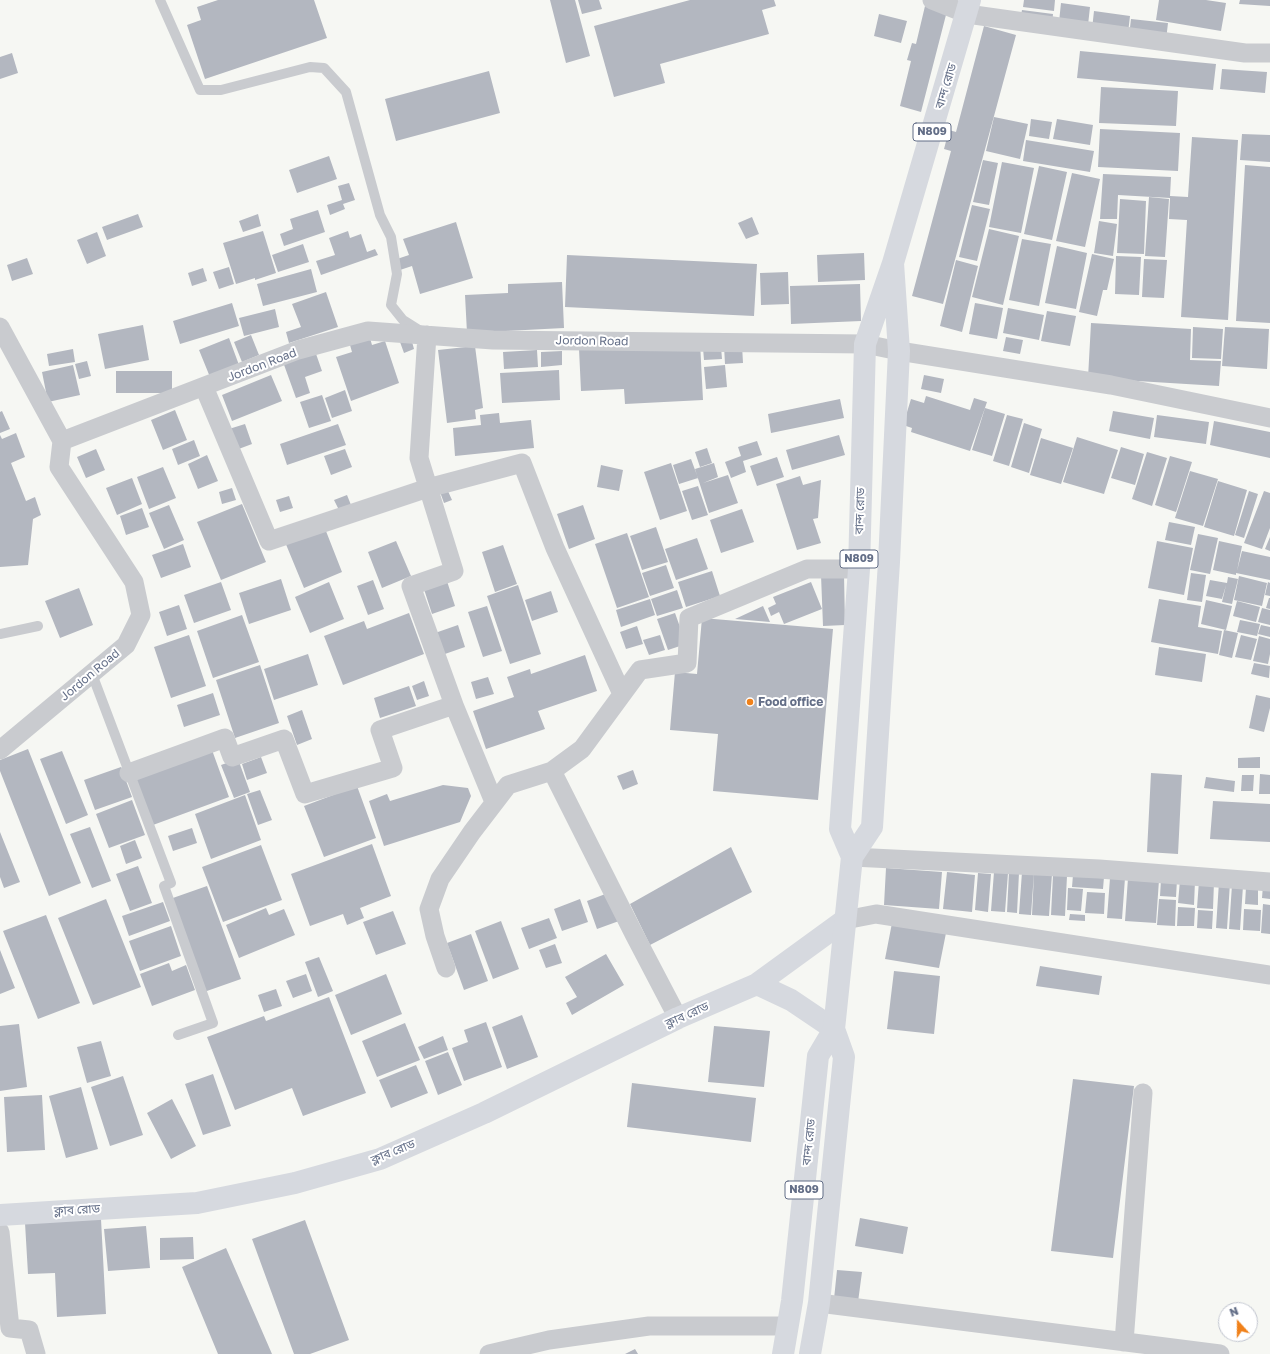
<!DOCTYPE html>
<html>
<head>
<meta charset="utf-8">
<style>
  body { margin:0 }
  #map { position:relative; width:1270px; height:1354px; overflow:hidden; background:#f6f7f3; font-family:"Golos Text",sans-serif }
  canvas { display:block }
  .north { position:absolute; left:1218px; top:1302px; width:40px; height:40px; box-sizing:border-box; background:#fff; border:1px solid #c1c5cf; border-radius:50%; rotate:339deg; font-size:11px; font-weight:700; line-height:16px; text-align:center; color:#636e87 }
  .north::after { content:''; display:block; margin:auto; width:14px; height:18px; background:#f0811a; clip-path:polygon(50% 0,100% 100%,50% 72%,0 100%) }
</style>
</head>
<body>
<div id="map">
<canvas width="1270" height="1354"></canvas>
<div class="north">N</div>
</div>
<script>
const ctx = document.querySelector('canvas').getContext('2d');
ctx.lineJoin = 'round';
function fill(path, color) {
  ctx.fillStyle = color;
  ctx.fill(path, 'evenodd');
}
function shape(rows) {
  const path = new Path2D();
  for (const r of rows) {
    path.moveTo(r[0], r[1]);
    for (let i = 2; i < r.length; i += 2) path.lineTo(r[i], r[i + 1]);
  }
  return path;
}
function stroke(path, color, width, dash) {
  ctx.strokeStyle = color;
  ctx.lineWidth = width;
  ctx.lineCap = dash ? 'butt' : 'round';
  ctx.setLineDash(dash || []);
  ctx.stroke(path);
}
function label(font, color, halo, rows, align = 'center') {
  ctx.font = font + ' "Golos Text","Noto Sans Bengali",sans-serif';
  ctx.lineWidth = 4;
  ctx.setLineDash([]);
  ctx.textBaseline = 'middle';
  ctx.strokeStyle = halo;
  ctx.fillStyle = color;
  for (const [text, x, y, turn = 0] of rows) {
    ctx.save();
    ctx.translate(x, y);
    ctx.rotate((+turn || 0) * Math.PI / 180);
    ctx.textAlign = isNaN(turn) ? turn : align;
    if (halo) ctx.strokeText(text, 0, 0);
    ctx.fillText(text, 0, 0);
    ctx.restore();
  }
}
const building = shape([
  [218,0,314,0,327,38,205,79,187,25,201,20,197,7],
  [550,0,575,0,590,56,566,63],
  [578,0,599,0,602,9,582,14],
  [690,0,774,0,776,6,762,10,769,34,660,64,665,83,614,97,594,26],
  [1024,0,1055,0,1054,11,1023,7],
  [1159,0,1206,0,1226,3,1221,31,1156,20],
  [1240,0,1270,0,1270,6,1239,4],
  [1061,3,1090,7,1088,25,1059,22],
  [925,6,947,11,921,112,900,106,911,61,907,60,912,43,916,44],
  [1022,10,1053,14,1052,24,1020,20],
  [1094,11,1130,16,1128,33,1092,29],
  [879,14,907,21,901,43,874,36],
  [1131,19,1168,23,1166,40,1129,36],
  [984,26,1016,35,943,304,912,296,951,151,944,149,949,130,956,132],
  [1080,51,1216,64,1213,90,1077,78],
  [12,53,18,73,0,79,0,57],
  [1222,69,1267,72,1265,93,1220,89],
  [489,71,500,113,396,141,385,99],
  [1101,87,1178,91,1176,126,1099,123],
  [994,117,1028,124,1020,159,986,151],
  [1031,119,1052,122,1049,139,1029,136],
  [1057,119,1093,125,1090,145,1053,139],
  [1100,129,1180,133,1178,171,1098,167],
  [1242,134,1270,135,1270,162,1240,160],
  [1192,137,1238,140,1228,320,1181,317,1187,220,1169,219,1170,198,1118,195,1117,219,1100,219,1103,174,1171,177,1170,196,1188,197],
  [1026,140,1094,151,1090,172,1023,161],
  [329,156,337,179,297,193,289,170],
  [983,160,998,163,989,205,973,202],
  [1002,162,1034,168,1021,233,989,227],
  [1245,165,1270,167,1270,323,1236,321],
  [1039,166,1067,172,1052,240,1024,234],
  [1072,173,1100,179,1085,247,1056,241],
  [349,183,355,200,343,204,345,209,330,215,327,205,342,200,338,186],
  [1149,197,1169,199,1165,257,1145,256],
  [1120,199,1146,201,1144,254,1117,253],
  [972,205,990,209,977,261,959,257],
  [318,210,325,232,284,246,280,234,293,229,290,219],
  [138,214,143,227,107,240,102,227],
  [258,214,261,226,243,232,239,221],
  [752,217,759,234,746,239,738,223],
  [1099,221,1117,224,1113,256,1094,253],
  [456,222,473,278,420,294,412,266,400,270,397,259,409,255,403,239],
  [989,229,1019,236,1003,305,972,297],
  [263,231,276,273,255,280,255,278,236,284,223,243],
  [348,231,350,238,361,234,367,252,375,249,378,255,321,275,316,261,335,255,329,238],
  [97,232,106,256,87,264,77,240],
  [1022,239,1051,244,1039,306,1009,300],
  [303,244,309,262,278,272,272,255],
  [1057,246,1087,253,1076,309,1045,303],
  [864,253,865,280,818,282,817,255],
  [1092,254,1114,259,1107,290,1103,290,1097,316,1079,312],
  [567,255,757,264,754,316,565,307],
  [1116,256,1141,257,1139,295,1115,294],
  [27,258,33,274,12,281,7,265],
  [1144,259,1167,260,1164,298,1142,297],
  [956,260,978,266,962,332,940,326],
  [229,267,234,284,219,289,213,272],
  [203,268,207,281,192,286,188,273],
  [311,269,317,292,263,306,257,284],
  [788,272,789,304,761,305,760,273],
  [562,282,564,328,467,333,465,295,508,293,508,284],
  [860,284,861,321,791,324,790,286],
  [326,292,338,327,289,343,286,332,301,327,292,304],
  [232,303,239,326,180,344,173,321],
  [975,303,1003,308,997,339,969,334],
  [1008,308,1044,315,1039,340,1003,333],
  [275,309,279,327,244,336,239,318],
  [1047,311,1076,316,1070,346,1041,341],
  [1091,323,1191,329,1190,360,1221,361,1219,386,1088,378],
  [143,325,149,360,105,369,98,334],
  [1193,327,1223,329,1221,359,1192,358],
  [1225,327,1269,329,1267,369,1222,366],
  [251,335,259,355,242,362,234,342],
  [1006,337,1023,340,1020,354,1003,351],
  [229,338,239,365,210,377,199,350],
  [370,338,372,345,385,341,399,383,351,401,336,357,352,352,350,345],
  [411,338,414,349,404,353,400,342],
  [700,342,703,400,625,404,624,389,581,391,579,349],
  [742,345,743,363,725,364,724,346],
  [475,346,483,408,475,410,476,419,447,423,438,350],
  [721,347,722,359,704,360,703,348],
  [73,349,75,362,49,366,47,354],
  [537,350,538,367,504,369,503,352],
  [315,351,322,371,305,377,310,393,296,398,283,362],
  [562,351,562,365,541,367,541,352],
  [87,361,91,376,79,379,75,364],
  [73,365,80,395,48,402,42,372],
  [725,365,727,387,706,389,704,367],
  [559,370,560,400,502,403,500,373],
  [116,371,172,371,172,393,116,393],
  [271,375,282,401,232,421,222,395],
  [924,375,944,379,941,393,921,389],
  [345,390,352,411,332,418,325,398],
  [322,395,331,421,309,428,300,402],
  [926,396,970,410,974,398,987,402,970,451,911,432,912,428,903,425,911,399,924,403],
  [840,399,844,418,771,433,768,414],
  [985,408,1005,414,992,456,972,450],
  [175,410,187,440,163,450,151,420],
  [2,411,10,429,0,433,0,412],
  [1113,411,1154,418,1150,439,1109,431],
  [499,413,500,423,531,420,534,448,455,456,453,428,481,425,480,415],
  [1007,415,1023,419,1009,466,993,461],
  [1157,415,1209,422,1206,444,1154,437],
  [1214,421,1270,432,1270,458,1210,445],
  [1024,423,1042,429,1029,473,1011,467],
  [245,424,252,444,236,450,229,429],
  [338,424,346,445,287,465,280,444],
  [16,433,25,457,11,463,26,501,35,497,41,515,33,519,28,565,0,567,0,435,2,439],
  [839,435,845,455,792,470,786,450],
  [1077,437,1118,450,1104,494,1063,482],
  [1041,438,1073,448,1061,484,1030,475],
  [194,440,200,456,178,465,172,449],
  [757,441,762,455,743,461,746,472,731,478,725,462,741,456,738,447],
  [1121,447,1144,454,1135,485,1111,478],
  [707,448,712,463,700,467,695,452],
  [96,449,105,470,86,478,77,457],
  [345,449,352,467,331,475,324,456],
  [1147,452,1167,458,1152,506,1132,499],
  [207,455,218,481,198,489,188,464],
  [1170,456,1192,462,1176,512,1155,505],
  [777,457,784,477,757,486,750,466],
  [691,459,698,478,679,484,673,465],
  [671,463,687,511,660,520,644,472],
  [714,463,718,477,703,483,728,475,738,503,709,513,695,469],
  [601,465,623,470,619,491,597,487],
  [163,467,176,498,149,509,137,477],
  [1190,471,1218,479,1203,526,1175,518],
  [800,476,803,485,821,480,818,518,813,519,821,543,797,550,776,484],
  [132,478,142,504,117,515,106,488],
  [1218,481,1247,490,1234,536,1204,527],
  [698,486,708,515,692,520,682,491],
  [232,488,236,500,222,504,219,492],
  [447,489,452,500,444,503,440,492],
  [1249,491,1258,494,1244,538,1235,535],
  [1264,491,1270,493,1270,528,1262,549,1244,543],
  [347,495,351,505,339,510,334,500],
  [289,496,293,508,280,512,276,500],
  [242,504,266,562,221,580,197,522],
  [169,505,184,540,164,549,149,513],
  [583,505,595,539,569,549,557,514],
  [142,508,149,527,126,535,120,516],
  [742,509,754,542,721,553,710,520],
  [1169,522,1195,527,1191,545,1165,540],
  [324,526,342,572,304,588,285,542],
  [656,527,668,562,642,570,630,536],
  [627,533,649,597,617,608,595,544],
  [1198,534,1218,538,1210,574,1190,570],
  [1270,537,1270,551,1265,549],
  [697,538,708,569,676,580,665,549],
  [396,541,411,576,382,588,368,552],
  [1157,541,1193,548,1184,595,1148,588],
  [1219,541,1242,546,1237,571,1242,551,1270,557,1270,580,1236,573,1236,575,1213,570],
  [183,544,191,567,161,578,152,555],
  [503,545,517,584,495,592,482,552],
  [666,565,674,588,650,596,642,573],
  [712,571,720,596,686,607,678,582],
  [1191,573,1206,575,1202,602,1187,600],
  [844,574,845,625,823,626,821,575],
  [1239,576,1267,583,1262,606,1234,600],
  [1228,577,1238,579,1232,604,1222,602,1226,585,1222,599,1206,596,1210,580,1227,583],
  [446,578,455,606,432,614,423,586],
  [281,579,291,610,249,624,239,593],
  [373,580,384,609,368,615,357,586],
  [221,582,231,610,194,623,184,595],
  [329,582,344,619,310,633,295,597],
  [811,582,822,609,784,624,779,612,771,616,768,608,776,604,773,597],
  [1268,582,1270,583,1270,596,1265,595],
  [518,585,541,654,510,664,487,596],
  [79,588,93,625,60,638,45,601],
  [677,590,683,608,657,616,651,599],
  [551,591,558,612,532,621,525,600],
  [1269,598,1270,598,1270,609,1266,608],
  [650,599,655,615,621,627,616,610],
  [1159,599,1201,606,1198,627,1222,631,1218,654,1151,642],
  [1206,600,1232,606,1226,630,1201,624],
  [1237,601,1260,607,1256,622,1233,616],
  [179,605,187,629,167,636,159,612],
  [487,606,502,651,483,657,468,612],
  [763,606,770,622,735,619],
  [1262,608,1270,610,1270,625,1258,622],
  [409,613,424,654,343,685,324,636,364,621,367,629],
  [675,613,686,644,668,650,657,619],
  [242,615,259,662,213,678,197,631],
  [702,618,833,629,818,800,713,791,718,734,670,730,675,672,697,674],
  [1240,620,1260,624,1257,636,1237,632],
  [458,625,465,647,442,655,435,633],
  [1261,625,1270,627,1270,637,1258,634],
  [637,626,643,644,626,649,620,632],
  [1224,630,1238,633,1232,658,1219,655],
  [189,635,206,686,171,698,154,647],
  [660,635,665,650,649,655,643,640],
  [1241,635,1257,639,1251,660,1235,657],
  [1259,636,1270,639,1270,654,1268,664,1253,661],
  [1159,647,1206,654,1202,682,1155,675],
  [308,654,318,685,274,700,264,669],
  [585,655,597,691,538,711,545,729,486,749,473,711,514,697,507,677,530,669,531,674],
  [1254,663,1270,666,1269,678,1251,674],
  [260,665,279,723,235,738,216,680],
  [488,677,494,694,476,699,471,682],
  [424,681,429,696,417,700,412,686],
  [409,686,416,706,380,718,374,698],
  [213,693,220,715,184,727,177,705],
  [1256,695,1270,698,1270,708,1264,732,1249,728],
  [302,710,312,739,297,745,287,716],
  [28,749,81,883,49,896,0,771,0,760],
  [212,750,229,797,153,825,135,778],
  [62,751,88,815,66,824,40,759],
  [261,757,267,773,247,780,242,764],
  [1260,757,1260,768,1238,768,1238,758],
  [238,759,250,792,234,798,221,765],
  [121,767,132,797,95,810,84,780],
  [633,770,638,784,623,790,617,776],
  [1151,773,1182,775,1178,854,1147,852],
  [1260,774,1270,775,1270,794,1259,794],
  [1242,775,1254,775,1253,791,1241,791],
  [1206,777,1235,781,1234,792,1204,788],
  [443,785,468,788,471,796,460,822,384,846,369,801,387,794,390,801],
  [357,786,376,838,324,857,304,806],
  [260,790,272,820,258,825,247,794],
  [245,795,261,840,211,859,195,814],
  [132,800,145,835,109,848,96,814],
  [1213,801,1270,804,1270,842,1210,839],
  [90,827,111,881,92,888,70,834],
  [192,828,197,843,173,851,168,836],
  [0,832,20,882,4,888,0,877],
  [135,840,142,858,126,864,120,846],
  [372,844,391,896,360,908,364,918,347,925,343,914,310,926,291,874],
  [261,845,282,900,223,922,202,867],
  [731,847,752,892,650,945,630,904],
  [138,866,152,903,130,911,116,874],
  [886,868,942,872,939,909,884,905],
  [947,872,975,875,972,912,943,909],
  [994,872,1008,873,1005,912,991,911],
  [1009,872,1019,873,1017,913,1007,912],
  [1022,872,1034,873,1031,915,1019,914],
  [978,873,991,874,988,912,975,910],
  [1034,874,1052,874,1049,916,1032,915],
  [1053,875,1067,876,1065,916,1051,915],
  [1073,875,1104,877,1103,889,1072,887],
  [1110,878,1125,878,1122,919,1107,918],
  [1128,878,1159,880,1156,923,1125,921],
  [1161,880,1177,880,1176,897,1160,896],
  [1180,880,1195,881,1194,905,1178,903],
  [1199,881,1214,882,1213,909,1197,908],
  [1219,882,1230,883,1227,929,1216,928],
  [1232,885,1243,886,1240,930,1229,929],
  [1263,885,1270,886,1270,899,1262,898],
  [207,886,241,979,204,992,170,899],
  [1246,887,1258,888,1258,905,1245,904],
  [1068,888,1083,889,1081,911,1067,910],
  [1087,892,1105,893,1104,914,1085,913],
  [608,893,619,921,597,929,587,901],
  [106,899,141,987,93,1005,58,918],
  [580,899,588,922,562,931,554,909],
  [1159,899,1176,900,1175,926,1157,925],
  [163,902,170,921,129,936,122,916],
  [1263,904,1270,905,1270,934,1261,933],
  [1178,907,1195,908,1194,926,1177,926],
  [266,908,269,915,284,909,295,935,239,958,226,925],
  [1244,909,1261,910,1260,931,1243,930],
  [1198,910,1213,911,1212,929,1197,928],
  [393,911,406,944,376,955,363,922],
  [1070,914,1085,915,1085,921,1069,920],
  [46,915,80,1003,38,1019,3,931],
  [549,918,557,938,529,949,521,928],
  [501,921,519,969,493,979,475,931],
  [892,923,946,933,939,968,885,959],
  [171,926,181,956,140,971,129,941],
  [471,934,488,981,464,990,447,943],
  [555,944,562,963,546,968,539,950],
  [0,950,15,988,0,994],
  [606,954,624,985,572,1015,566,1003,577,997,565,977],
  [319,957,333,991,318,997,305,962],
  [169,963,172,971,186,965,195,990,152,1006,140,974],
  [1040,966,1102,976,1099,995,1036,986],
  [894,971,940,976,934,1034,887,1029],
  [306,974,312,991,293,998,286,981],
  [386,974,402,1014,351,1035,335,995],
  [276,989,282,1006,264,1012,258,995],
  [329,997,366,1093,303,1116,292,1088,235,1110,207,1037,264,1016,266,1021],
  [522,1015,538,1057,507,1069,492,1027],
  [486,1022,502,1067,464,1081,452,1048,468,1042,464,1030],
  [405,1023,420,1060,377,1077,362,1041],
  [19,1024,27,1087,0,1091,0,1026],
  [714,1026,770,1031,764,1087,708,1082],
  [443,1036,448,1050,424,1059,418,1047],
  [101,1041,111,1076,87,1083,77,1047],
  [448,1052,462,1085,438,1095,425,1061],
  [416,1065,428,1093,391,1108,379,1080],
  [213,1074,231,1126,203,1135,185,1084],
  [123,1076,143,1135,110,1146,91,1087],
  [1073,1079,1134,1086,1113,1258,1051,1251],
  [632,1083,756,1098,751,1142,627,1127],
  [81,1087,98,1149,66,1158,49,1096],
  [42,1095,45,1150,7,1152,4,1097],
  [172,1099,196,1146,171,1159,147,1113],
  [860,1218,908,1227,903,1254,855,1246],
  [101,1219,106,1314,57,1317,55,1273,28,1274,25,1223],
  [305,1220,349,1340,310,1354,294,1354,252,1239],
  [146,1226,150,1268,108,1271,104,1229],
  [193,1237,194,1259,160,1260,160,1238],
  [226,1248,272,1354,218,1354,182,1267],
  [837,1270,862,1272,858,1302,834,1299],
  [635,1349,638,1354,625,1354]
]);
const lane = shape([
  [160,0,200,90,221,90,310,67,324,68,346,92,380,215,391,237,397,274,391,305,403,320,422,332],
  [0,634,38,626],
  [92,674,171,883,164,886,213,1023,178,1035]
]);
const street = shape([
  [932,0,967,14,1245,53,1270,53],
  [0,327,62,441],
  [427,335,419,458,454,571,411,586,454,705],
  [204,387,269,541,428,488,522,463,555,548,622,694],
  [0,750,126,645,141,615,134,582,59,467,62,441,298,350,368,331,493,340,865,344,899,351,1111,385,1270,418],
  [552,771,634,934,678,1018],
  [129,773,225,738,232,757,284,739,305,794,393,768,380,730,454,705,494,802],
  [852,857,1099,869,1270,882],
  [845,920,876,914,1270,975],
  [446,968,435,936,429,909,440,879,472,832,508,785,552,771,582,749,640,670,687,663,689,618,807,569,859,569],
  [0,1232,10,1328,29,1330,36,1354],
  [819,1303,1220,1354],
  [1124,1342,1143,1093],
  [489,1354,549,1340,649,1326,788,1326]
]);
const secondary = shape([
  [757,984,791,1000,834,1029],
  [0,1215,197,1203,295,1183,380,1159,484,1113,678,1018,757,984,845,920]
]);
const highway = shape([
  [852,857,840,829,859,569,865,344,893,263,970,0],
  [783,1354,792,1301,818,1056,834,1029,852,857,872,827,889,562,899,351,893,263],
  [810,1354,819,1303,844,1057,834,1029]
]);
const markers = [
  [750,702,4,"#f0811a"]
];
const shields = [
  [932,132,38],
  [859,559,38],
  [804,1190,38]
];
const shieldNames = [
  ["N809",932,132],
  ["N809",859,559],
  ["N809",804,1190]
];
const streetNames = [
  ["বান্দ রোড",946,86,-73],
  ["Jordon Road",592,341,1],
  ["Jordon Road",262,365,-21],
  ["বান্দ রোড",860,511,-88],
  ["Jordon Road",90,675,-40],
  ["ক্লাব রোড",687,1015,-24],
  ["বান্দ রোড",809,1142,-84],
  ["ক্লাব রোড",393,1152,-22],
  ["ক্লাব রোড",77,1210,-3]
];
const poiNames = [
  ["Food office",758,702]
];
fill(building, '#b3b7c0');
stroke(lane, '#c9cbcf', 10);
stroke(street, '#c9cbcf', 19);
stroke(secondary, '#d6d9df', 22);
stroke(highway, '#d6d9df', 22);
for (const [x, y, r, color] of markers) {
  const dot = new Path2D();
  dot.arc(x, y, r, 0, 2 * Math.PI);
  ctx.fillStyle = color;
  ctx.fill(dot);
  stroke(dot, '#fff', 1.5);
}
for (const [x, y, w] of shields) {
  const box = new Path2D();
  box.roundRect(x - w / 2, y - 9, w, 18, 3);
  ctx.fillStyle = '#fff';
  ctx.fill(box);
  stroke(box, '#636e87', 1);
}
label('bold 11px', '#636e87', null, shieldNames);
label('12px', '#636e87', '#fff', streetNames);
label('bold 12px', '#636e87', '#fff', poiNames, 'left');
</script>
</body>
</html>
